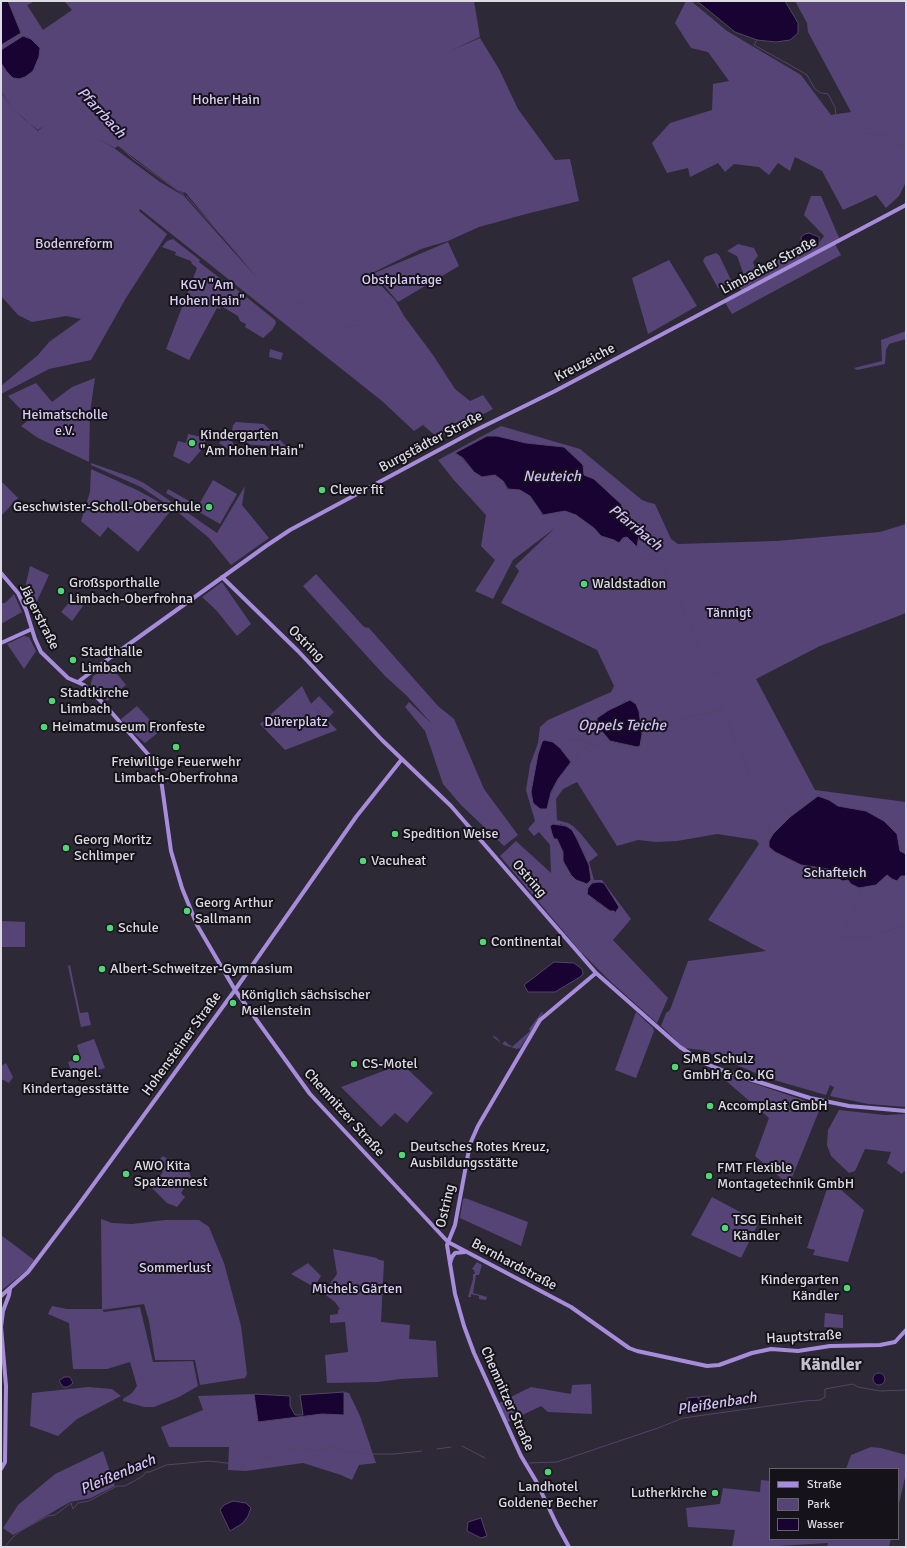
<!DOCTYPE html>
<html>
<head>
<meta charset="utf-8">
<style>
  body { margin:0 }
  #map { position:relative; width:907px; height:1548px; overflow:hidden; background:#2d2937; font-family:Signika,sans-serif }
  canvas { display:block }
  .frame { position:absolute; inset:0; border:2px solid #dcdae3; pointer-events:none }
  .legend { position:absolute; left:769px; top:1468px; width:130px; height:72px; box-sizing:border-box; background:#151319; border:1px solid #65636a; margin:0; padding:5px 7px; list-style:none; font-size:12px; color:#dcdae3 }
  .legend li { display:flex; align-items:center; gap:8px; height:20px }
  .legend b { width:20px; border:1px solid #65636a }
</style>
</head>
<body>
<div id="map">
<canvas width="907" height="1548"></canvas>
<div class="frame"></div>
<ul class="legend">
<li><b style="height:5px;background:#a78cdb"></b>Straße</li>
<li><b style="height:11px;background:#564477"></b>Park</li>
<li><b style="height:11px;background:#190332"></b>Wasser</li>
</ul>
</div>
<script>
const ctx = document.querySelector('canvas').getContext('2d');
ctx.lineJoin = 'round';
function fill(path, color) {
  ctx.fillStyle = color;
  ctx.fill(path, 'evenodd');
}
function shape(rows) {
  const path = new Path2D();
  for (const r of rows) {
    if (r.length === 3) {
      path.moveTo(r[0] + r[2], r[1]);
      path.arc(r[0], r[1], r[2], 0, 2 * Math.PI);
      continue;
    }
    path.moveTo(r[0], r[1]);
    for (let i = 2; i < r.length; i += 2) path.lineTo(r[i], r[i + 1]);
  }
  return path;
}
function stroke(path, color, width, dash) {
  ctx.strokeStyle = color;
  ctx.lineWidth = width;
  ctx.lineCap = dash ? 'butt' : 'round';
  ctx.setLineDash(dash || []);
  ctx.stroke(path);
}
function label(font, color, halo, rows, align = 'center') {
  ctx.font = font + ' Signika,sans-serif';
  ctx.lineWidth = 4;
  ctx.setLineDash([]);
  ctx.textBaseline = 'middle';
  ctx.strokeStyle = halo;
  ctx.fillStyle = color;
  for (const [text, x, y, turn = 0] of rows) {
    ctx.save();
    ctx.translate(x, y);
    ctx.rotate((+turn || 0) * Math.PI / 180);
    ctx.textAlign = isNaN(turn) ? turn : align;
    if (halo) ctx.strokeText(text, 0, 0);
    ctx.fillText(text, 0, 0);
    ctx.restore();
  }
}
const green = shape([
  [8,1,31,1,32,3,27,5,43,30,72,10,64,1,474,1,480,37,450,51,480,38,499,69,518,109,555,160,570,159,579,201,526,214,479,227,448,241,421,249,370,274,395,300,404,316,433,355,455,389,470,401,483,395,493,409,438,438,423,425,414,431,382,401,140,209,139,211,167,234,126,298,91,360,49,369,1,394,1,386,38,355,49,342,81,319,66,316,32,322,18,315,1,296,1,92,12,108,38,131,44,125,38,130,25,120,12,108,1,91,1,63,10,76,19,79,25,77,33,71,39,57,39,48,31,39,26,37,23,36,1,50,1,45,21,33],
  [97,138,115,148,118,146,176,189,184,193,185,192,257,278,184,196,160,182,114,148],
  [686,1,691,1,727,31,801,75,831,115,851,112,808,32,807,23,795,1,906,1,906,182,899,196,886,208,876,195,843,210,822,171,795,157,790,171,778,163,769,175,759,167,734,164,725,172,718,163,690,177,688,168,667,173,652,143,670,123,712,110,713,84,729,81,708,52,691,48,675,23],
  [811,196,821,196,840,240,835,244,841,255,732,314,724,301,742,292,737,282,745,278,737,256,727,251,738,244,754,248,758,256,753,262,756,272,802,246,804,249,810,248,819,243,824,236,804,215],
  [173,239,200,260,199,262,234,289,235,288,275,320,276,323,272,330,263,338,245,327,246,324,240,321,238,316,221,306,220,309,217,308,189,360,166,349,197,268,192,264,191,261,175,255,176,252,162,247,167,241],
  [448,242,459,266,398,302,377,277,372,274],
  [716,253,719,255,732,282,718,288,703,261,705,257],
  [669,260,697,306,648,334,632,278],
  [906,331,906,339,889,344,886,350,885,364,857,370,854,368,882,361,881,340],
  [270,349,283,353,281,360,269,357],
  [95,378,90,412,89,462,38,438,21,426,30,419,8,396,36,383,52,402,72,387],
  [236,422,264,424,287,447,241,444,232,431,233,425],
  [501,426,580,449,642,500,647,502,655,504,671,539,678,544,776,541,880,532,906,524,906,613,820,646,756,679,815,790,906,802,906,1107,868,1104,830,1096,834,1087,830,1085,826,1095,767,1078,702,1050,684,1048,661,1026,666,1013,670,1010,688,961,766,951,708,920,759,844,756,840,717,834,677,841,656,842,638,840,617,846,577,782,563,789,556,799,557,820,568,823,573,826,581,834,598,855,589,862,594,880,602,880,631,919,613,940,668,998,657,1023,611,982,580,951,500,856,516,841,551,873,550,845,539,832,534,836,528,829,535,821,526,790,530,765,538,743,540,727,548,720,611,692,614,686,597,650,501,603,519,571,515,566,555,528,513,560,493,599,475,591,495,560,481,546,486,515,453,479,438,460],
  [487,436,526,443,564,447,583,465,584,475,594,479,621,505,620,511,625,520,639,536,637,546,627,537,614,540,601,536,594,528,576,515,565,511,543,514,530,496,520,490,507,489,503,481,495,475,481,477,466,463,460,455],
  [626,701,639,711,641,727,637,747,613,742,610,741,608,738,621,704],
  [542,742,566,769,558,779,549,798,531,792,538,754],
  [560,824,566,826,572,830,577,839,589,865,591,880,563,861,563,852,557,839],
  [604,883,619,907,615,913,614,910,596,902],
  [188,434,206,438,204,447,189,464,173,456,178,441,186,443],
  [228,434,238,452,236,455,219,443],
  [91,463,131,477,144,483,217,533,245,486,242,505,269,538,231,565,209,538,174,509,141,487,91,465],
  [91,469,137,490,172,509,138,552,108,527,100,537,81,521,90,492],
  [213,480,237,494,220,524,166,493,168,489,198,506],
  [1,481,18,498,1,516],
  [30,566,49,575,33,610,30,610,23,596],
  [316,574,364,627,369,628,438,706,454,719,484,789,518,835,504,846,461,805,443,784,425,731,405,707,409,702,432,724,407,696,385,676,303,586],
  [222,582,251,624,237,636,216,610,202,597],
  [14,594,22,612,1,624,1,603,5,603],
  [73,598,83,606,72,621,61,612],
  [24,636,29,637,36,651,24,669,7,644],
  [110,665,126,685,107,701,91,685,91,683,93,676],
  [302,686,311,704,319,696,334,712,327,719,312,704,337,730,285,750,260,724],
  [137,706,160,731,145,743,129,729,121,719],
  [1,921,25,922,25,947,1,947],
  [70,965,80,1013,88,1012,91,1025,81,1027,68,966],
  [542,1012,543,1013,520,1048,517,1049,504,1045,493,1037,494,1036,497,1038,502,1044,505,1041,509,1045,510,1045,512,1047,530,1031,529,1029],
  [636,1012,653,1028,654,1031,636,1078,615,1070],
  [94,1039,105,1068,73,1077,68,1062,81,1058,77,1045],
  [6,1063,13,1077,9,1083,1,1079,1,1066],
  [402,1064,433,1093,407,1123,395,1113,381,1127,341,1087],
  [726,1074,821,1106,789,1185,755,1156,769,1118,724,1079],
  [839,1110,885,1115,906,1114,906,1172,904,1171,902,1174,887,1163,891,1152,865,1149,855,1171,849,1173,831,1156,827,1145,828,1130],
  [163,1156,183,1170,188,1167,191,1178,181,1193,185,1197,177,1207,167,1203,151,1187,163,1172,155,1164],
  [830,1180,864,1210,848,1262,813,1255,815,1250,807,1248],
  [712,1197,759,1222,741,1258,691,1235],
  [465,1198,528,1222,521,1246,460,1218,463,1199],
  [101,1219,112,1223,132,1224,165,1220,199,1220,209,1227,224,1263,241,1326,247,1374,245,1378,200,1385,195,1360,155,1360,149,1321,144,1304,102,1310,104,1312,140,1307,153,1362,193,1361,198,1386,179,1397,154,1407,144,1407,123,1401,123,1399,132,1393,137,1386,130,1362,107,1369,73,1369,69,1323,48,1314,52,1306,67,1309,102,1309],
  [1,1235,34,1260,26,1271,1,1291],
  [333,1249,377,1258,377,1259,384,1261,381,1322,410,1325,409,1339,436,1341,438,1377,400,1379,378,1382,327,1383,325,1355,348,1352,345,1322,330,1323,330,1315,338,1314,338,1310,340,1309,335,1302,323,1293,337,1274],
  [477,1262,482,1265,479,1275,476,1275,473,1293,487,1297,486,1300,479,1299,479,1296,471,1294,471,1297,468,1297,473,1279,473,1274,475,1274,474,1270,472,1269],
  [308,1263,321,1276,314,1287,291,1274],
  [825,1313,843,1315,843,1328,824,1327],
  [591,1384,592,1414,548,1412,541,1406,506,1423,497,1404,531,1387,571,1394,572,1385],
  [88,1387,112,1389,121,1396,77,1419,58,1436,30,1426,32,1393],
  [344,1392,349,1393,360,1416,376,1463,359,1465,352,1480,341,1475,303,1463,246,1471,228,1470,229,1447,169,1447,161,1427,203,1410,198,1396,254,1394,258,1422,322,1414,343,1415],
  [871,1447,881,1448,906,1455,906,1473,898,1508,898,1469,846,1469,851,1455],
  [103,1451,115,1486,91,1498,70,1502,13,1535,3,1528,18,1505,55,1474],
  [761,1480,770,1481,770,1539,891,1539,889,1547,827,1547,828,1543,761,1547,732,1547,735,1530,688,1527,686,1508,720,1504,723,1488,760,1492]
]);
const water = shape([
  [1,1,8,1,21,33,1,45,1,1],
  [697,1,785,1,798,23,798,33,790,40,776,42,757,40,735,32,697,1],
  [23,36,31,39,40,48,39,57,33,71,25,77,19,79,13,78,7,72,1,63,1,50,23,36],
  [809,233,819,237,819,243,810,248,804,249,802,246,801,237,805,234,809,233],
  [487,436,497,436,526,443,564,447,583,465,584,475,594,479,622,505,620,511,625,520,631,521,640,530,637,547,627,537,623,538,619,543,614,540,601,536,594,528,576,515,565,511,543,515,530,496,520,490,508,489,503,481,495,475,482,477,474,472,463,458,455,453,487,436],
  [630,700,636,704,639,711,642,734,640,746,637,747,610,741,600,729,597,722,597,718,609,710,630,700],
  [544,740,553,742,560,748,571,762,558,779,551,792,547,809,540,809,533,803,531,792,538,754,542,742,544,740],
  [818,796,829,800,838,806,866,811,884,821,897,834,900,851,906,854,906,876,901,876,897,881,892,879,887,875,876,885,859,888,851,884,848,880,843,881,834,877,828,869,801,865,775,852,769,847,769,841,773,834,790,817,818,796],
  [553,824,566,826,572,830,577,839,589,865,591,880,587,884,576,880,571,875,563,861,563,852,557,839,554,839,552,834,550,826,553,824],
  [599,882,604,883,619,907,615,913,614,911,610,911,587,894,588,888,592,883,599,882],
  [554,962,574,963,582,969,583,974,580,977,555,992,528,992,524,985,554,962],
  [879,1379,6],
  [64,1377,70,1377,73,1383,68,1387,63,1387,59,1381,64,1377],
  [344,1392,344,1415,322,1414,258,1422,254,1394,290,1396,290,1406,295,1415,303,1415,300,1395,344,1392],
  [709,1396,711,1408,701,1410,699,1397,709,1396],
  [698,1397,699,1410,689,1412,687,1398,698,1397],
  [233,1501,246,1503,251,1508,248,1516,243,1523,230,1531,220,1510,224,1505,233,1501],
  [481,1518,487,1536,481,1538,467,1531,468,1522,481,1518]
]);
const stream = shape([
  [757,40,754,45,799,70,807,75,815,89,821,93,828,94,835,107,836,116,839,120,844,119,862,132,887,136,896,143,906,147],
  [37,62,43,66,73,100,133,159,184,195],
  [186,196,272,292,307,305],
  [303,303,310,297,313,296],
  [313,308,344,327,359,325,364,321,369,324,386,341,449,418,456,422],
  [443,411,443,436],
  [637,546,659,560,666,569,668,586,673,592,683,598,680,602,684,609,684,614,692,626,704,660],
  [706,664,713,672,723,677,727,683,733,687,731,690,730,700,726,700,722,705,722,710,727,718,749,775,760,783,771,795,777,799,786,809,789,816],
  [646,726,663,723,721,710],
  [565,743,576,739,580,739,594,746,607,743,635,749,640,749,642,747],
  [640,746,644,750,646,750,647,747,664,736,663,724],
  [575,762,578,753,584,750,589,744],
  [547,809,548,811],
  [768,834,769,824,777,814,782,805],
  [859,888,860,897,841,938,873,937,906,924],
  [462,1446,485,1458],
  [437,1449,451,1447],
  [529,1463,557,1462,658,1428,683,1418,805,1401,820,1400,825,1397,825,1389,853,1384,858,1387,880,1391,906,1390],
  [5,1547,13,1537,22,1530,48,1516,55,1515,71,1503,73,1509,78,1503,89,1501,117,1486,125,1486,143,1476,146,1472,150,1472,166,1465,209,1461,244,1465,262,1457,272,1457,280,1451,294,1448,304,1448,315,1451,334,1447,340,1450,365,1454,394,1454,422,1451]
]);
const secondary = shape([
  [1,573,18,593,26,610,35,639,41,652,68,678,84,685,105,705,153,760,161,779,171,851,182,888,197,925,235,990,310,1094,448,1242,571,1307,629,1348,637,1351,707,1366,719,1365,752,1353,771,1349,798,1351,830,1346,880,1345,895,1342,906,1330],
  [222,577,298,651,382,740,451,806,596,973,680,1047,704,1063,727,1072,810,1098,849,1106,906,1111],
  [1,643,32,629],
  [78,682,111,657,266,546,290,530,476,430,555,391,906,205],
  [450,1263,452,1257,455,1253,465,1252],
  [1,1296,28,1272,80,1203,235,990,356,817,402,759],
  [1,1469,5,1462,6,1386,1,1327,3,1311,9,1295,10,1289],
  [569,1547,557,1525,536,1481,521,1456,474,1353,464,1326,455,1294,447,1245,455,1225,470,1144,478,1126,540,1020,596,973]
]);
const markers = [
  [192,443,4,"#50d675"],
  [322,490,4,"#50d675"],
  [209,507,4,"#50d675"],
  [584,584,4,"#50d675"],
  [61,591,4,"#50d675"],
  [73,660,4,"#50d675"],
  [52,701,4,"#50d675"],
  [44,727,4,"#50d675"],
  [176,747,4,"#50d675"],
  [395,834,4,"#50d675"],
  [66,848,4,"#50d675"],
  [363,861,4,"#50d675"],
  [187,911,4,"#50d675"],
  [110,928,4,"#50d675"],
  [483,942,4,"#50d675"],
  [102,969,4,"#50d675"],
  [233,1003,4,"#50d675"],
  [76,1058,4,"#50d675"],
  [354,1064,4,"#50d675"],
  [675,1067,4,"#50d675"],
  [710,1106,4,"#50d675"],
  [402,1155,4,"#50d675"],
  [126,1174,4,"#50d675"],
  [709,1176,4,"#50d675"],
  [725,1228,4,"#50d675"],
  [847,1288,4,"#50d675"],
  [548,1472,4,"#50d675"],
  [715,1493,4,"#50d675"]
];
const parkNames = [
  ["Hoher Hain",226,100],
  ["Bodenreform",74,244],
  ["Obstplantage",402,280],
  ["KGV \"Am",207,285],
  ["Hohen Hain\"",207,301],
  ["Heimatscholle",65,415],
  ["e.V.",65,431],
  ["Tännigt",729,613],
  ["Dürerplatz",296,722],
  ["Schafteich",835,873],
  ["Sommerlust",175,1268],
  ["Michels Gärten",357,1289]
];
const streetNames = [
  ["Limbacher Straße",769,266,-28],
  ["Kreuzeiche",585,363,-28],
  ["Burgstädter Straße",431,442,-28],
  ["Jägerstraße",39,617,63],
  ["Ostring",306,644,45],
  ["Ostring",529,879,49],
  ["Hohensteiner Straße",182,1044,-54],
  ["Chemnitzer Straße",344,1113,48],
  ["Ostring",446,1206,-77],
  ["Bernhardstraße",514,1265,28],
  ["Hauptstraße",804,1337,-3],
  ["Chemnitzer Straße",507,1399,66]
];
const poiNames = [
  ["Kindergarten",200,435],
  ["\"Am Hohen Hain\"",200,451],
  ["Clever fit",330,490],
  ["Geschwister-Scholl-Oberschule",201,507,"right"],
  ["Großsporthalle",69,583],
  ["Limbach-Oberfrohna",69,599],
  ["Waldstadion",592,584],
  ["Stadthalle",81,652],
  ["Limbach",81,668],
  ["Stadtkirche",60,693],
  ["Limbach",60,709],
  ["Heimatmuseum Fronfeste",52,727],
  ["Freiwillige Feuerwehr",176,762,"center"],
  ["Limbach-Oberfrohna",176,778,"center"],
  ["Spedition Weise",403,834],
  ["Georg Moritz",74,840],
  ["Schlimper",74,856],
  ["Vacuheat",371,861],
  ["Georg Arthur",195,903],
  ["Sallmann",195,919],
  ["Schule",118,928],
  ["Continental",491,942],
  ["Albert-Schweitzer-Gymnasium",110,969],
  ["Königlich sächsischer",241,995],
  ["Meilenstein",241,1011],
  ["SMB Schulz",683,1059],
  ["GmbH & Co. KG",683,1075],
  ["CS-Motel",362,1064],
  ["Evangel.",76,1073,"center"],
  ["Kindertagesstätte",76,1089,"center"],
  ["Accomplast GmbH",718,1106],
  ["Deutsches Rotes Kreuz,",410,1147],
  ["Ausbildungsstätte",410,1163],
  ["AWO Kita",134,1166],
  ["Spatzennest",134,1182],
  ["FMT Flexible",717,1168],
  ["Montagetechnik GmbH",717,1184],
  ["TSG Einheit",733,1220],
  ["Kändler",733,1236],
  ["Kindergarten",839,1280,"right"],
  ["Kändler",839,1296,"right"],
  ["Landhotel",548,1487,"center"],
  ["Goldener Becher",548,1503,"center"],
  ["Lutherkirche",707,1493,"right"]
];
const waterNames = [
  ["Pfarrbach",101,113,47],
  ["Neuteich",552,477],
  ["Pfarrbach",635,528,39],
  ["Oppels Teiche",622,726],
  ["Pleißenbach",717,1404,-9],
  ["Pleißenbach",118,1475,-23]
];
const districtNames = [
  ["Kändler",831,1365]
];
fill(green, '#564477');
fill(water, '#190332');
stroke(water, '#544467', 1);
stroke(stream, '#544467', 1);
stroke(secondary, '#a78cdb', 4);
for (const [x, y, r, color] of markers) {
  const dot = new Path2D();
  dot.arc(x, y, r, 0, 2 * Math.PI);
  ctx.fillStyle = color;
  ctx.fill(dot);
  stroke(dot, '#151319', 1.5);
}
label('14px', '#dacef6', '#151319', parkNames);
label('14px', '#dcdae3', '#151319', streetNames);
label('14px', '#dcdae3', '#151319', poiNames, 'left');
label('italic 15px', '#d2bffa', '#151319', waterNames);
label('bold 18px', '#c5c0d1', '#151319', districtNames);
</script>
</body>
</html>
